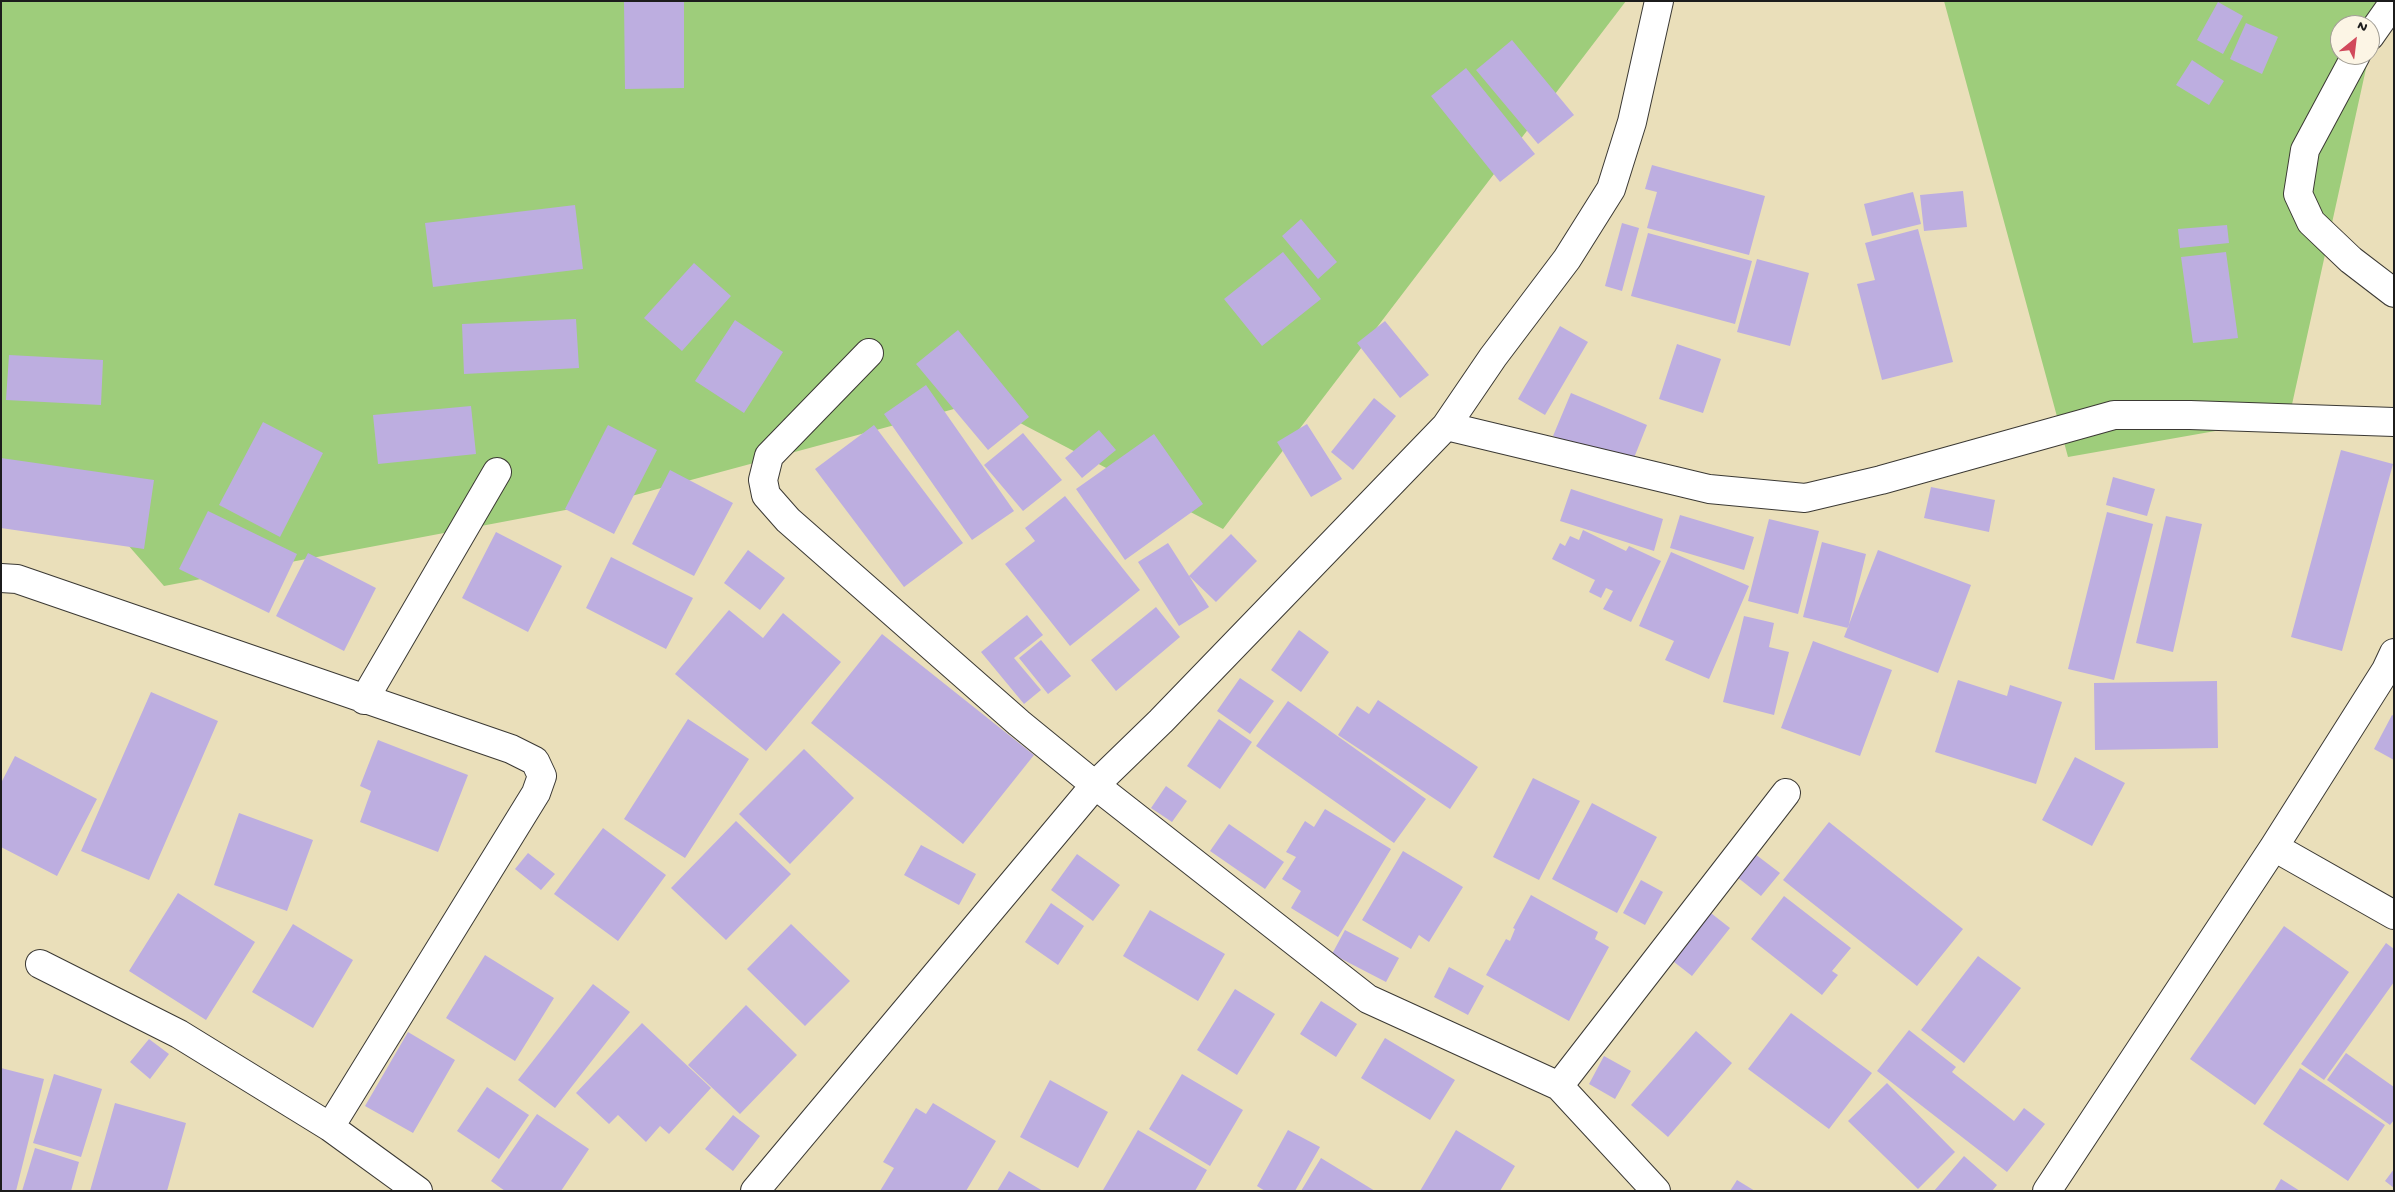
<!DOCTYPE html>
<html>
<head>
<meta charset="utf-8">
<style>
  body { margin:0 }
  #map { position:relative; width:2395px; height:1192px; overflow:hidden; background:#eadfba; font-family:"Gochi Hand",sans-serif }
  canvas { display:block }
  .frame { position:absolute; inset:0; border:2px solid #1c1c1c; pointer-events:none }
  .north { position:absolute; left:2330px; top:15px; width:50px; height:50px; box-sizing:border-box; background:#fcf5e5; border:1px solid #a29e95; border-radius:50%; rotate:29deg; font-size:14px; font-weight:700; line-height:20px; text-align:center; color:#1c1c1c }
  .north::after { content:''; display:block; margin:auto; width:18px; height:22px; background:#d1495b; clip-path:polygon(50% 0,100% 100%,50% 72%,0 100%) }
</style>
</head>
<body>
<div id="map">
<canvas width="2395" height="1192"></canvas>
<div class="frame"></div>
<div class="north">N</div>
</div>
<script>
const ctx = document.querySelector('canvas').getContext('2d');
ctx.lineJoin = 'round';
function fill(path, color) {
  ctx.fillStyle = color;
  ctx.fill(path, 'evenodd');
}
function shape(rows) {
  const path = new Path2D();
  for (const r of rows) {
    path.moveTo(r[0], r[1]);
    for (let i = 2; i < r.length; i += 2) path.lineTo(r[i], r[i + 1]);
  }
  return path;
}
function stroke(path, color, width, dash) {
  ctx.strokeStyle = color;
  ctx.lineWidth = width;
  ctx.lineCap = dash ? 'butt' : 'round';
  ctx.setLineDash(dash || []);
  ctx.stroke(path);
}
const green = shape([
  [1,1,1626,1,1223,529,980,402,613,501,164,586,69,478,1,479],
  [1944,1,2394,1,2380,4,2370,50,2370,25,2340,25,2340,55,2369,55,2289,418,2068,457]
]);
const building = shape([
  [624,1,684,1,684,88,625,89],
  [2218,2,2243,16,2223,54,2197,40],
  [2246,23,2278,37,2262,74,2230,59],
  [1512,40,1574,115,1538,144,1476,70],
  [2192,60,2224,81,2209,105,2176,85],
  [1466,68,1535,154,1500,182,1431,96],
  [1652,165,1765,196,1749,255,1647,228,1657,192,1645,189],
  [1963,191,1967,227,1924,231,1920,195],
  [1913,192,1921,224,1872,236,1864,204],
  [575,205,583,269,433,287,425,223],
  [1301,219,1337,262,1318,279,1282,236],
  [1622,223,1639,228,1622,291,1605,286],
  [2227,225,2229,243,2180,248,2178,229],
  [1918,229,1953,362,1882,380,1857,284,1875,280,1865,243],
  [1648,233,1752,261,1735,324,1631,296],
  [1283,252,1321,299,1262,346,1224,299],
  [2226,252,2238,338,2193,343,2181,257],
  [1757,259,1809,273,1790,346,1737,332],
  [694,263,731,296,682,351,644,318],
  [576,319,579,368,464,374,462,324],
  [735,320,783,352,744,413,695,381],
  [1385,321,1429,375,1400,398,1357,343],
  [1560,326,1588,342,1545,415,1518,399],
  [958,330,1029,417,988,450,916,364],
  [1677,344,1721,359,1703,413,1659,399],
  [9,355,103,360,101,405,6,400],
  [926,385,1014,511,972,540,884,414],
  [1571,393,1647,425,1630,468,1553,436],
  [1374,398,1396,416,1353,470,1331,452],
  [471,406,476,454,378,464,373,415],
  [263,422,323,453,280,537,219,505],
  [1307,424,1342,479,1311,497,1277,442],
  [608,425,657,450,614,534,565,509],
  [874,425,963,543,904,587,815,469],
  [1099,430,1116,450,1082,478,1065,458],
  [1023,433,1062,480,1023,511,984,465],
  [1154,434,1203,504,1125,560,1076,489],
  [2341,450,2393,464,2342,651,2291,637],
  [1,458,154,480,144,549,1,528],
  [670,470,733,503,694,576,632,544],
  [2113,477,2155,489,2147,516,2106,505],
  [1931,487,1995,500,1989,532,1924,518],
  [1571,489,1663,519,1654,551,1560,521],
  [1065,496,1140,590,1070,646,1005,564,1035,541,1025,528],
  [208,511,297,554,269,613,179,569],
  [2107,512,2153,524,2114,680,2068,669],
  [1680,515,1754,537,1744,570,1670,548],
  [2166,516,2202,524,2173,652,2136,643],
  [1769,519,1819,531,1798,614,1748,601],
  [1583,530,1626,551,1629,546,1661,561,1631,622,1603,609,1613,591,1606,588,1601,598,1589,592,1595,580,1552,559,1560,543,1565,546,1570,536,1579,540],
  [496,532,562,566,528,632,462,598],
  [1231,534,1257,561,1216,602,1189,576],
  [1822,542,1866,554,1848,628,1803,617],
  [1168,543,1209,607,1179,626,1138,562],
  [748,550,785,578,760,610,724,583],
  [1878,550,1971,585,1938,673,1844,637],
  [1671,552,1749,586,1709,679,1665,660,1674,641,1639,626],
  [308,553,376,588,344,651,276,616],
  [611,557,693,598,666,649,586,608],
  [1156,607,1180,637,1116,691,1091,660],
  [729,610,763,638,783,613,841,662,766,751,675,674],
  [1027,615,1043,635,1014,658,1041,690,1024,704,981,652],
  [1744,616,1774,623,1769,647,1789,652,1774,715,1723,702],
  [1299,630,1329,652,1301,692,1271,670],
  [882,634,1034,755,963,844,811,723],
  [1041,640,1071,676,1048,694,1019,658],
  [1813,641,1892,670,1860,756,1781,728],
  [1240,678,1274,701,1250,734,1217,711],
  [1958,680,2007,696,2010,685,2062,702,2036,784,1935,752],
  [2217,681,2218,748,2095,750,2094,683],
  [151,692,218,721,149,880,81,851],
  [1378,700,1478,767,1450,809,1338,735,1357,706,1369,714],
  [1288,701,1426,799,1394,843,1256,746],
  [2392,715,2394,716,2394,760,2374,749],
  [688,719,749,759,685,858,624,819],
  [1219,719,1252,742,1220,789,1187,766],
  [378,740,468,775,438,852,360,822,371,791,360,786],
  [804,749,854,798,790,864,739,814],
  [15,756,97,799,57,876,1,847,1,783],
  [2075,757,2125,783,2092,846,2042,820],
  [1533,778,1580,801,1539,880,1493,857],
  [1166,786,1187,801,1172,822,1151,808],
  [1592,803,1657,837,1617,913,1552,879],
  [1325,809,1391,849,1338,937,1291,908,1301,891,1282,879,1296,857,1286,852,1305,821,1314,827],
  [239,813,313,840,287,911,214,885],
  [736,821,791,874,726,940,671,888],
  [1829,822,1963,929,1917,986,1783,880],
  [1229,824,1284,862,1265,889,1210,851],
  [603,828,666,875,618,941,554,894],
  [921,845,976,874,959,905,904,875],
  [1403,851,1463,887,1429,942,1419,935,1411,949,1362,920],
  [528,853,555,874,541,890,515,869],
  [1077,854,1120,885,1093,921,1051,890],
  [1755,854,1780,873,1761,896,1737,877],
  [1641,880,1663,892,1645,925,1623,913],
  [178,893,255,942,206,1020,129,971],
  [1531,895,1598,932,1595,939,1609,947,1569,1021,1486,975,1506,939,1510,941,1515,929,1513,928],
  [1784,896,1851,948,1832,971,1838,975,1822,995,1751,939],
  [1051,903,1084,926,1058,965,1025,942],
  [1150,910,1225,954,1198,1001,1123,956],
  [1707,910,1730,928,1692,976,1669,958],
  [293,924,353,960,313,1028,252,992],
  [791,924,850,981,805,1026,747,969],
  [2284,926,2349,972,2255,1105,2190,1059],
  [1345,930,1399,958,1386,982,1332,954],
  [2386,943,2394,949,2394,982,2324,1080,2301,1064],
  [485,955,554,998,515,1061,446,1018],
  [1978,956,2021,988,1964,1063,1921,1030],
  [1449,967,1484,986,1468,1015,1434,997],
  [593,984,630,1012,555,1108,518,1080],
  [1235,989,1275,1014,1237,1075,1197,1050],
  [1321,1001,1357,1024,1336,1057,1300,1034],
  [746,1005,797,1055,740,1114,688,1065],
  [1791,1013,1872,1073,1829,1129,1748,1069],
  [642,1023,711,1088,669,1134,660,1126,646,1142,618,1115,609,1124,576,1093],
  [1909,1030,1956,1067,1952,1072,2014,1121,2024,1108,2045,1124,2007,1172,1877,1071],
  [1696,1031,1732,1063,1668,1137,1631,1105],
  [408,1032,455,1060,413,1133,365,1106],
  [1385,1038,1455,1080,1430,1120,1361,1078],
  [149,1039,169,1054,150,1079,130,1062],
  [2346,1053,2394,1087,2394,1120,2390,1125,2327,1080],
  [1604,1056,1631,1071,1615,1099,1589,1084],
  [1,1068,44,1079,16,1191,1,1191],
  [2300,1068,2385,1125,2348,1181,2263,1124],
  [54,1074,102,1089,81,1157,33,1143],
  [1182,1074,1243,1110,1210,1166,1149,1129],
  [1050,1080,1108,1112,1078,1168,1020,1137],
  [1887,1083,1955,1152,1918,1189,1848,1121],
  [487,1087,529,1115,499,1159,457,1131],
  [115,1103,186,1123,167,1191,90,1191],
  [933,1103,996,1141,966,1191,880,1191,894,1168,883,1162,916,1108,926,1114],
  [537,1114,589,1149,561,1191,505,1191,491,1181],
  [733,1115,760,1136,733,1171,705,1149],
  [1138,1130,1207,1170,1195,1191,1103,1190],
  [1288,1130,1320,1147,1295,1191,1265,1191,1257,1186],
  [1456,1130,1515,1166,1500,1191,1420,1191],
  [35,1148,79,1162,71,1191,22,1191],
  [1964,1156,1997,1185,1992,1191,1934,1191],
  [1321,1158,1375,1191,1301,1191],
  [2394,1169,2394,1188,2385,1181],
  [1009,1171,1043,1191,997,1191],
  [2281,1179,2300,1191,2274,1191],
  [1737,1180,1755,1191,1730,1191]
]);
const street = shape([
  [2370,36,2394,2],
  [2356,55,2305,150,2298,194,2311,222,2351,260,2394,293],
  [869,353,769,456,763,480,766,495,788,520,1019,723,1095,785,1368,999,1559,1086,1656,1191],
  [1446,426,1709,489,1805,498,1881,480,2114,415,2190,415,2394,422],
  [1,578,17,579,511,749,535,761,542,776,536,793,330,1127],
  [364,700,497,472],
  [2274,847,2394,915],
  [40,964,179,1034,330,1127,418,1191],
  [1559,1086,1786,793],
  [755,1191,1095,785,1161,721,1446,426,1493,357,1567,259,1611,189,1632,122,1659,1],
  [2047,1191,2274,847,2386,670,2394,653]
]);
fill(green, '#9ecd7b');
fill(building, '#bdaee0');
stroke(street, '#3b3934', 30);
stroke(street, '#fff', 28);
</script>
</body>
</html>
